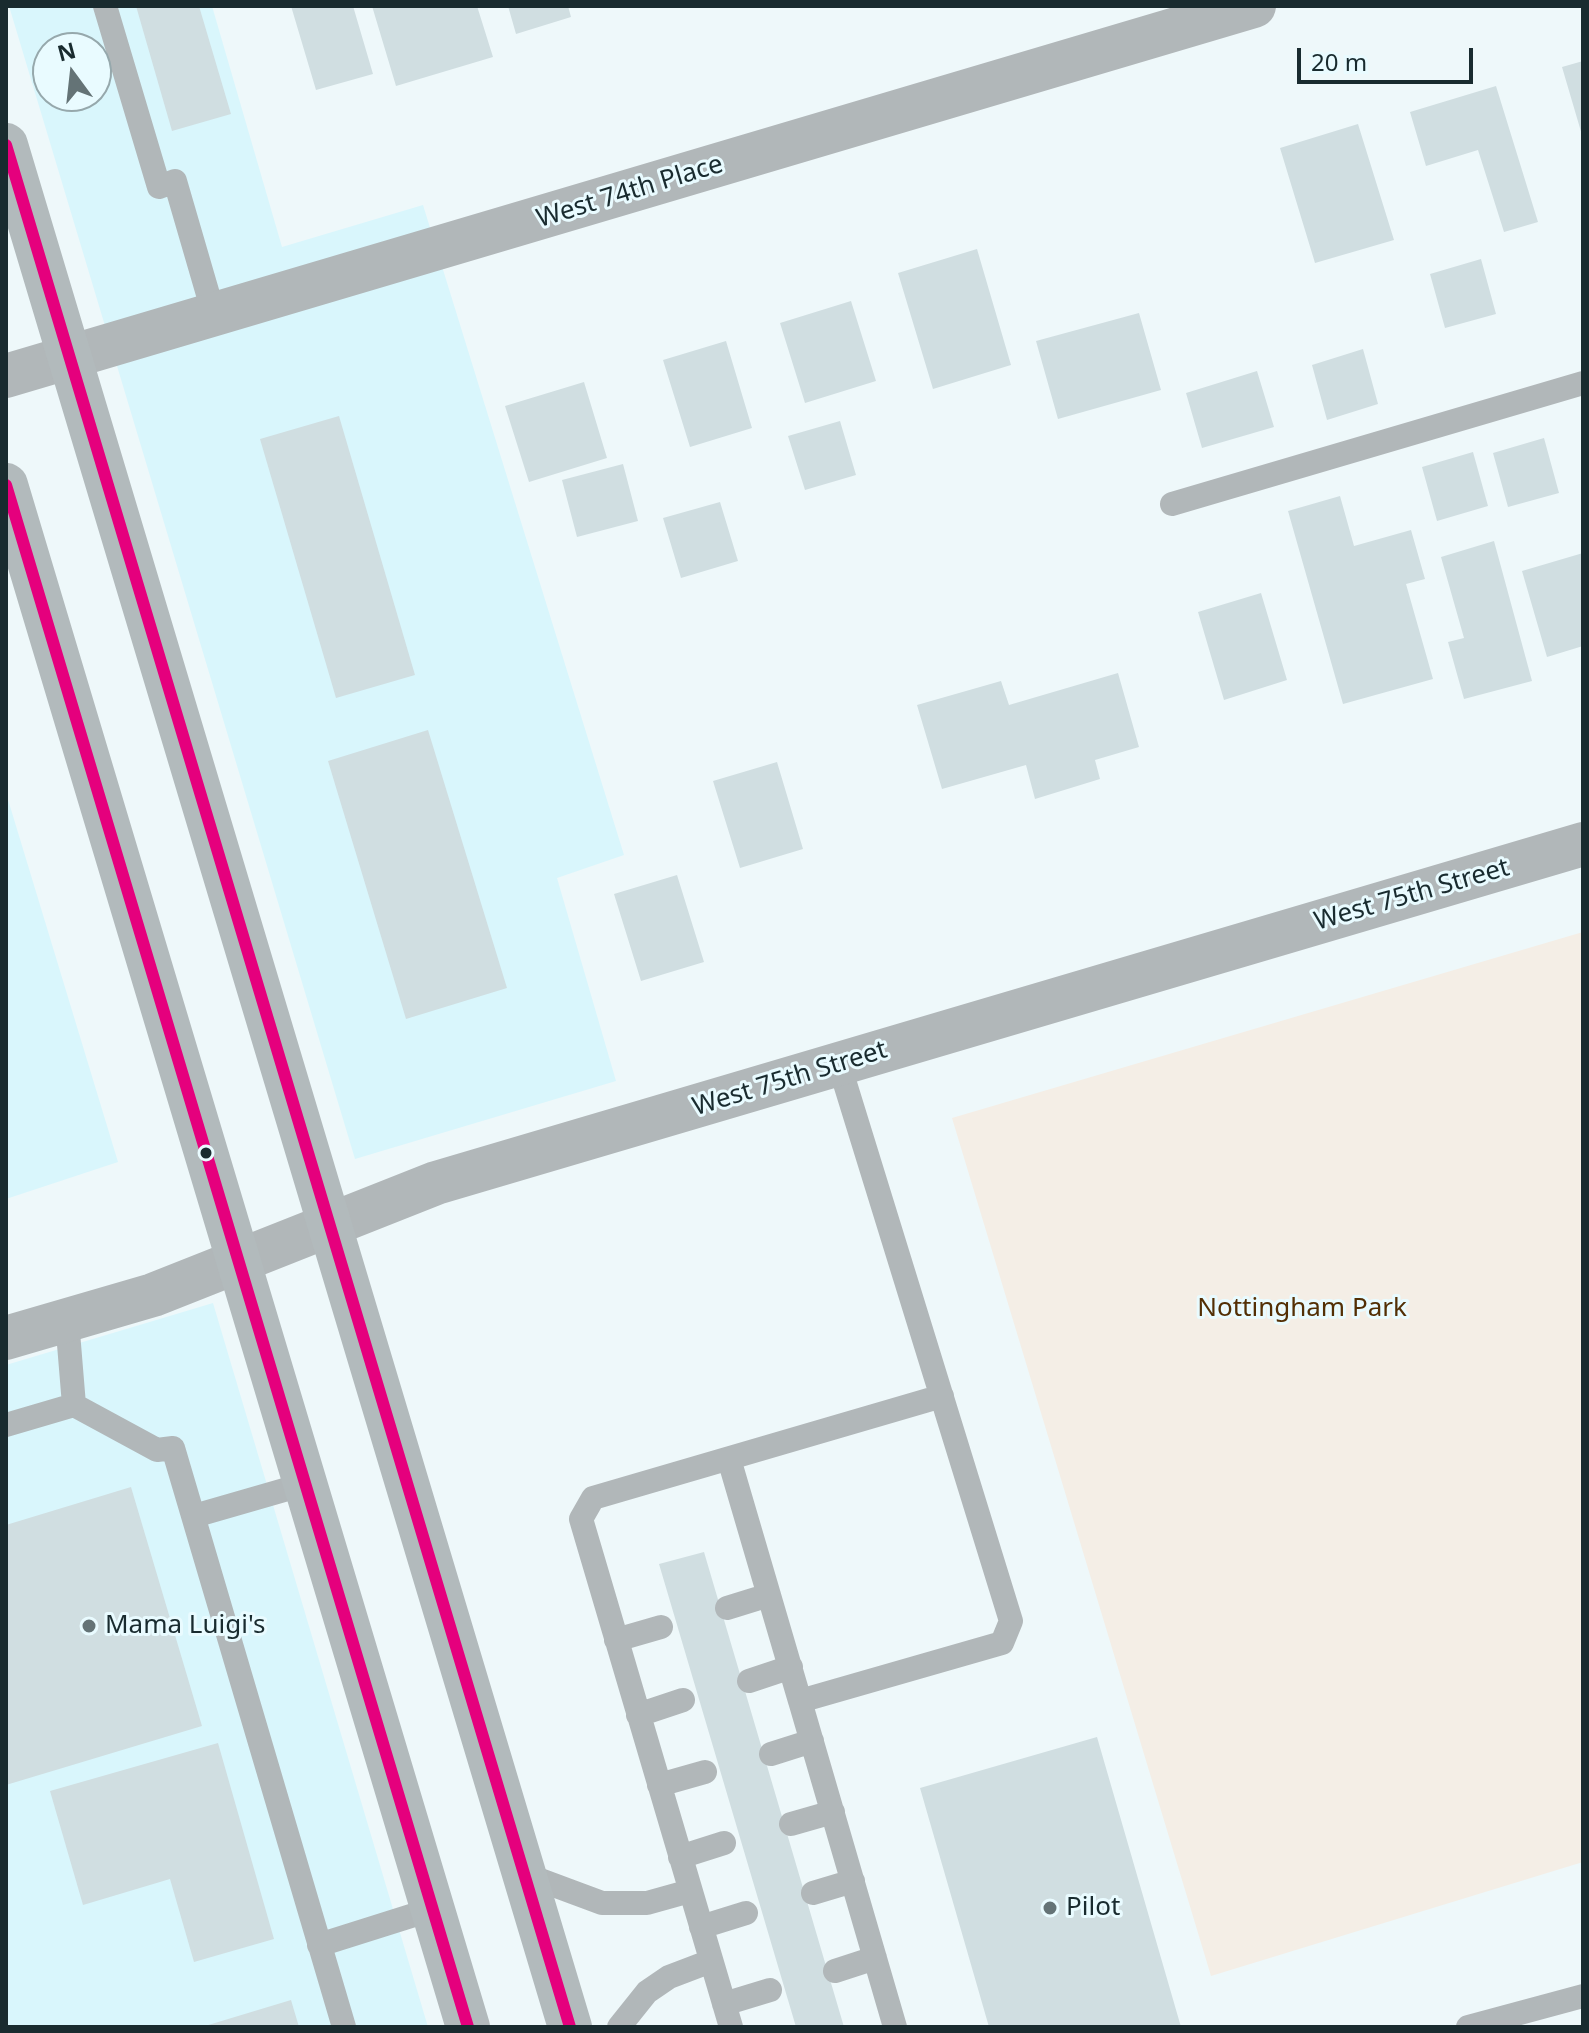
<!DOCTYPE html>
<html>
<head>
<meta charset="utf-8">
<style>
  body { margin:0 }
  #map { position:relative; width:1589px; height:2033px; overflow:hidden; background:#eef8fa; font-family:"Noto Sans",sans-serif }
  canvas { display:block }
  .frame { position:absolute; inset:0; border:8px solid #192b2f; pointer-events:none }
  .north { position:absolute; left:32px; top:32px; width:80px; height:80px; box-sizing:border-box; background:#e9fbff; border:2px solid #96a8ac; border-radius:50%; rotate:345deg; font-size:22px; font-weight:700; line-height:32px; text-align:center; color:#192b2f }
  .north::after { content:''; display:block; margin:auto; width:28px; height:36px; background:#647376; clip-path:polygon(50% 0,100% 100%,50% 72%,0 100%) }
  .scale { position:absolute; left:1297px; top:48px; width:176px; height:36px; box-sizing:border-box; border:4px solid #192b2f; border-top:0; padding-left:10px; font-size:24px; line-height:28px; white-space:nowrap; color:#192b2f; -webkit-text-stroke:6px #e9fbff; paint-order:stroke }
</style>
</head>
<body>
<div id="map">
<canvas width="1589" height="2033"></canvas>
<div class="frame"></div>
<div class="north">N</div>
<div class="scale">20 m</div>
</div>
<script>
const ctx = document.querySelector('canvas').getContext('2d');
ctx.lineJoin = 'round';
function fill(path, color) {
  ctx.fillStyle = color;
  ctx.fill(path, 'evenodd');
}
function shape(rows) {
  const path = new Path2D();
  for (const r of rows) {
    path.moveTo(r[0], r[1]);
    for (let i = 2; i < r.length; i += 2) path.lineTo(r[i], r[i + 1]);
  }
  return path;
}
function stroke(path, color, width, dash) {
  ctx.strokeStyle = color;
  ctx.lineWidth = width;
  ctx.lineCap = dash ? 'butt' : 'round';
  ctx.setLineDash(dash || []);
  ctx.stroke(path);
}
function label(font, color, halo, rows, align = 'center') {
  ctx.font = font + ' "Noto Sans",sans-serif';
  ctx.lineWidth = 6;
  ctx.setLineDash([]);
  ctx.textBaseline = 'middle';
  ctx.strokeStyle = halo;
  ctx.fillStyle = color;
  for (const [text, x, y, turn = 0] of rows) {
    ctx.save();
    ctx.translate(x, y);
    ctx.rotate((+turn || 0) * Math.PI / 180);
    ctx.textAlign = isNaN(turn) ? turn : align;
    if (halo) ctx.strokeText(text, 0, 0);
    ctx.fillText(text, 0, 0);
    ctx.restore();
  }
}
const built = shape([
  [9,6,212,6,282,247,423,205,624,855,557,878,616,1081,355,1159],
  [48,48,96,48,96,96,48,96],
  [6,793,118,1162,6,1199],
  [213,1303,428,2027,6,2027,6,1365]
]);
const green = shape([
  [1583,932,1583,1862,1211,1976,952,1118]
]);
const building = shape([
  [136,6,199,6,231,114,172,131],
  [291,6,353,6,373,74,316,90],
  [372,6,477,6,493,57,396,86],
  [508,6,568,6,571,17,516,34],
  [1583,61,1583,135,1582,135,1562,67],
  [1496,86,1538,222,1504,232,1478,150,1426,166,1410,112],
  [1358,124,1394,240,1315,263,1280,148],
  [977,249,1011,365,933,389,898,273],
  [1481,259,1496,314,1445,328,1430,274],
  [851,301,876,381,805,403,780,323],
  [1139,313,1161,390,1058,419,1036,341],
  [726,341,752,428,690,447,663,360],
  [1363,349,1378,404,1327,420,1312,365],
  [1257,371,1274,427,1202,448,1186,393],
  [584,382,607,458,529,482,505,406],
  [339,416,415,675,336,698,260,439],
  [840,421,856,475,805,490,788,436],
  [1544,438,1559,493,1508,507,1493,453],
  [1473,452,1488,506,1437,521,1422,467],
  [623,464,638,521,577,537,562,480],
  [1340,496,1354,546,1411,530,1425,579,1406,584,1433,679,1343,704,1288,511],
  [720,502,738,561,681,578,663,518],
  [1494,541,1532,681,1464,699,1448,642,1464,638,1441,557],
  [1583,553,1583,646,1547,657,1522,571],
  [1261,593,1287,680,1224,700,1198,612],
  [1118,673,1139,747,1095,760,1100,779,1035,799,1026,765,942,789,917,705,1001,681,1009,705],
  [428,730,507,988,406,1019,328,761],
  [777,762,803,849,740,868,713,781],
  [677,875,704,962,641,981,614,894],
  [131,1487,202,1726,6,1785,6,1525],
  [704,1552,844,2027,796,2027,659,1564],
  [1097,1737,1181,2027,989,2027,920,1788],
  [218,1743,274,1939,194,1962,170,1879,83,1905,50,1791],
  [291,2000,299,2027,205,2027,205,2026]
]);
const service = shape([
  [105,6,159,187,175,181,214,315],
  [1172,504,1583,383],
  [839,1064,1011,1621,1002,1643,800,1701,895,2027],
  [67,1320,74,1405],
  [6,1425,74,1405,157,1450,173,1448,344,2027],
  [729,1459,800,1701],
  [194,1516,305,1484],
  [727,1608,769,1595],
  [616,1640,661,1627],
  [749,1681,791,1667],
  [638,1715,683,1700],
  [771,1754,812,1741],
  [659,1785,705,1772],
  [791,1824,833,1812],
  [680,1857,724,1843],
  [524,1874,602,1903,647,1903,690,1891],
  [813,1893,853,1881],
  [701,1927,746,1913],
  [319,1945,433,1909],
  [835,1971,875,1958],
  [724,2004,770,1990],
  [619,2027,647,1992,669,1977,711,1961],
  [731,2027,581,1519,593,1498,942,1396],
  [1468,2027,1583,1996]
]);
const minor = shape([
  [6,376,1254,6],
  [6,1338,153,1295,436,1183,1583,844]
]);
const primary = shape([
  [6,145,570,2027],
  [6,485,468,2027]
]);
const bus1 = shape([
  [6,145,570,2027],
  [6,485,468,2027]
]);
const markers = [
  [206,1153,7,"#192b2f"],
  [89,1626,8,"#647376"],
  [1050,1908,8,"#647376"]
];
const streetNames = [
  ["West 74th Place",630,192,-17],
  ["West 75th Street",1412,895,-16],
  ["West 75th Street",790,1079,-17]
];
const parkNames = [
  ["Nottingham Park",1302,1309]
];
const poiNames = [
  ["Mama Luigi's",105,1626],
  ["Pilot",1066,1908]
];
fill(built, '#d9f6fc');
fill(green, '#f4eee6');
fill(building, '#d0dee1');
stroke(service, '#b1b7b9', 24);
stroke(minor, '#b1b7b9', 44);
stroke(primary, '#b2babc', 44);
stroke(bus1, '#e5007d', 12);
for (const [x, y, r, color] of markers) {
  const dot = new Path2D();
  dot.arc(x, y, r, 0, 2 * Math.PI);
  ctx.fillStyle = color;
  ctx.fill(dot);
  stroke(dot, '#e9fbff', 3);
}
label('26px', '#192b2f', '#e9fbff', streetNames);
label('26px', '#532f05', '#e9fbff', parkNames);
label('26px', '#192b2f', '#e9fbff', poiNames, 'left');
</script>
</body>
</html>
